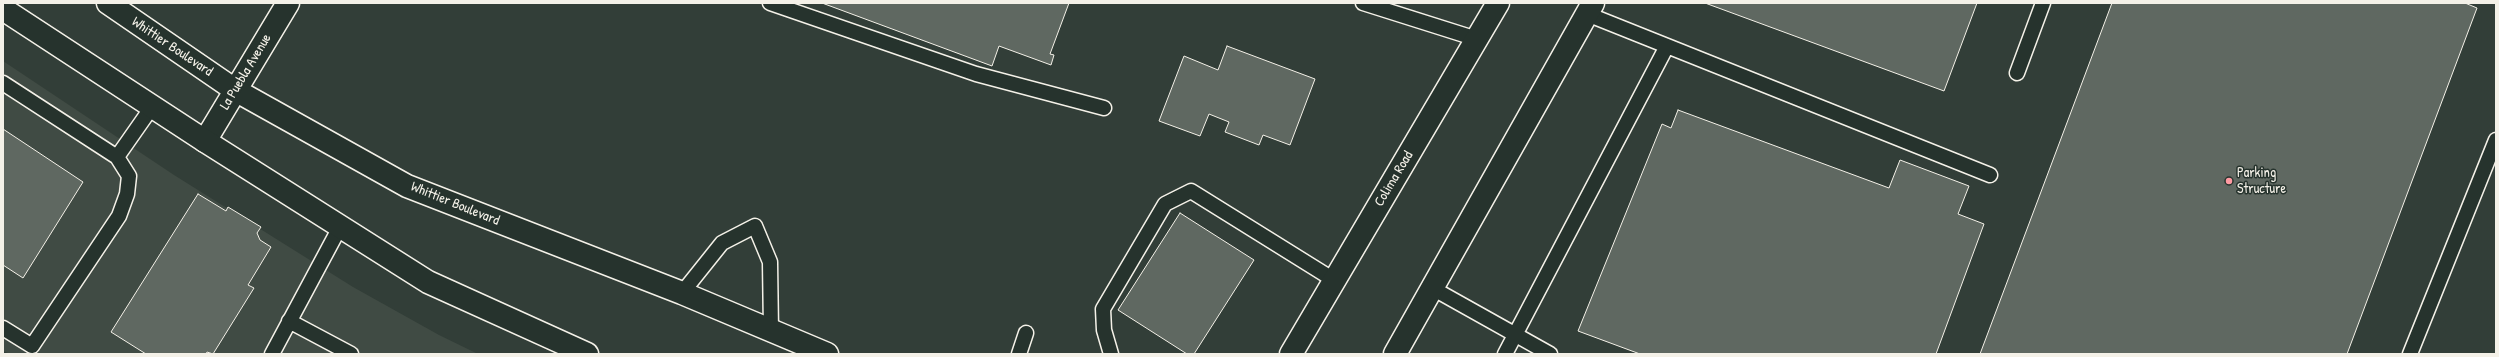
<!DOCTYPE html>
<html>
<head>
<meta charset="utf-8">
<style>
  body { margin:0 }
  #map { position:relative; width:2499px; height:357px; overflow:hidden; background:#323e38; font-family:"Patrick Hand",sans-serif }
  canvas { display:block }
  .frame { position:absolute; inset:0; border:4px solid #f4f1e8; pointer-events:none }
</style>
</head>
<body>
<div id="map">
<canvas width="2499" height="357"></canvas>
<div class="frame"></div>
</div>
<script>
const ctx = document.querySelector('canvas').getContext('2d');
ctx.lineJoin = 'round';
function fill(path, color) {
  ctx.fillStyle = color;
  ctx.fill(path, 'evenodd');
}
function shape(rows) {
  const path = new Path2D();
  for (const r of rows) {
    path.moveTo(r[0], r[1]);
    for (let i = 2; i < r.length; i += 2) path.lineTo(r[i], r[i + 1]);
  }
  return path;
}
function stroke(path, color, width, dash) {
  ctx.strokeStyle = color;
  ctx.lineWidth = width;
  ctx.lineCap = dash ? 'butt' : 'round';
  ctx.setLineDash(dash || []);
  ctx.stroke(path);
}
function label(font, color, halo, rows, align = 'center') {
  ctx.font = font + ' "Patrick Hand",sans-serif';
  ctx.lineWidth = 3;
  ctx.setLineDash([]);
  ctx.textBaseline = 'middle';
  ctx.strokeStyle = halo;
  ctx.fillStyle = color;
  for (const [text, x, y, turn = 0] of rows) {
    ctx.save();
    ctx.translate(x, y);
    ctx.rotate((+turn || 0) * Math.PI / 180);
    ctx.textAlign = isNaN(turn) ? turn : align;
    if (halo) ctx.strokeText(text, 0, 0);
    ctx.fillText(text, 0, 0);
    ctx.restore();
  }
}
const built = shape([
  [3,61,174,175,353,287,439,335,478,354,10,354,3,351]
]);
const building = shape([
  [822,3,1069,3,1050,54,1054,55,1051,65,999,46,992,66,822,3],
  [1705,3,1977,3,1944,91,1705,3],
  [2112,3,2465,3,2477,8,2347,354,1980,354,2112,3],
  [1227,46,1315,79,1290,145,1263,135,1259,145,1225,132,1229,122,1209,114,1200,136,1159,121,1184,56,1218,70,1227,46],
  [1678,110,1889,188,1900,160,1969,186,1958,214,1984,224,1936,354,1640,354,1578,331,1662,124,1671,128,1678,110],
  [3,129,83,182,23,278,3,265,3,129],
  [198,194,226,211,228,207,261,227,257,233,260,240,271,247,248,285,254,288,213,354,207,352,206,354,146,354,111,332,198,194],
  [1180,213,1254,260,1194,354,1187,354,1118,310,1180,213]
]);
const lane = shape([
  [770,3,976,74,1104,108],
  [1363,3,1477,39],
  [1587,14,1990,175],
  [2017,73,2043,3],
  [3,83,117,157],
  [1432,288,1550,354],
  [682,293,722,243,755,226,770,262,771,331],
  [289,321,351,354],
  [3,328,32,346,119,216,127,194,129,176,117,157,152,107],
  [272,354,340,227],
  [1019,354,1026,333],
  [1111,354,1104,330,1103,309,1165,204,1191,191,1334,280],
  [1505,354,1667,46],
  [2410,354,2496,140]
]);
const street = shape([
  [205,141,288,3]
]);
const primary = shape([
  [108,3,235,90,407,186,682,293,827,354],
  [3,9,205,141,428,282,587,354],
  [1291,354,1498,3],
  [1395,354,1593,3]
]);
const markers = [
  [2229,181,4,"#ff9aa2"]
];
const streetNames = [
  ["Whittier Boulevard",172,47,34],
  ["La Puebla Avenue",246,72,-59],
  ["Colima Road",1394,179,-59],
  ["Whittier Boulevard",455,204,22]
];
const poiNames = [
  ["Parking",2237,173],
  ["Structure",2237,189]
];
fill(built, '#404b44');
fill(building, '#5f6861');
stroke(building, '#f4f1e8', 1);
stroke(lane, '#f4f1e8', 17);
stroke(street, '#f4f1e8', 25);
stroke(primary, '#f4f1e8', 25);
stroke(lane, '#26332d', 14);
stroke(street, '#26332d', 22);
stroke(primary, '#26332d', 22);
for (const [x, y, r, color] of markers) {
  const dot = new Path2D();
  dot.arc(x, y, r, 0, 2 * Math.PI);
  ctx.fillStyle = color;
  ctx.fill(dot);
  stroke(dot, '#26332d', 1.5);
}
label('14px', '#f4f1e8', '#26332d', streetNames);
label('14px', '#f4f1e8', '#26332d', poiNames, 'left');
</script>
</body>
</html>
